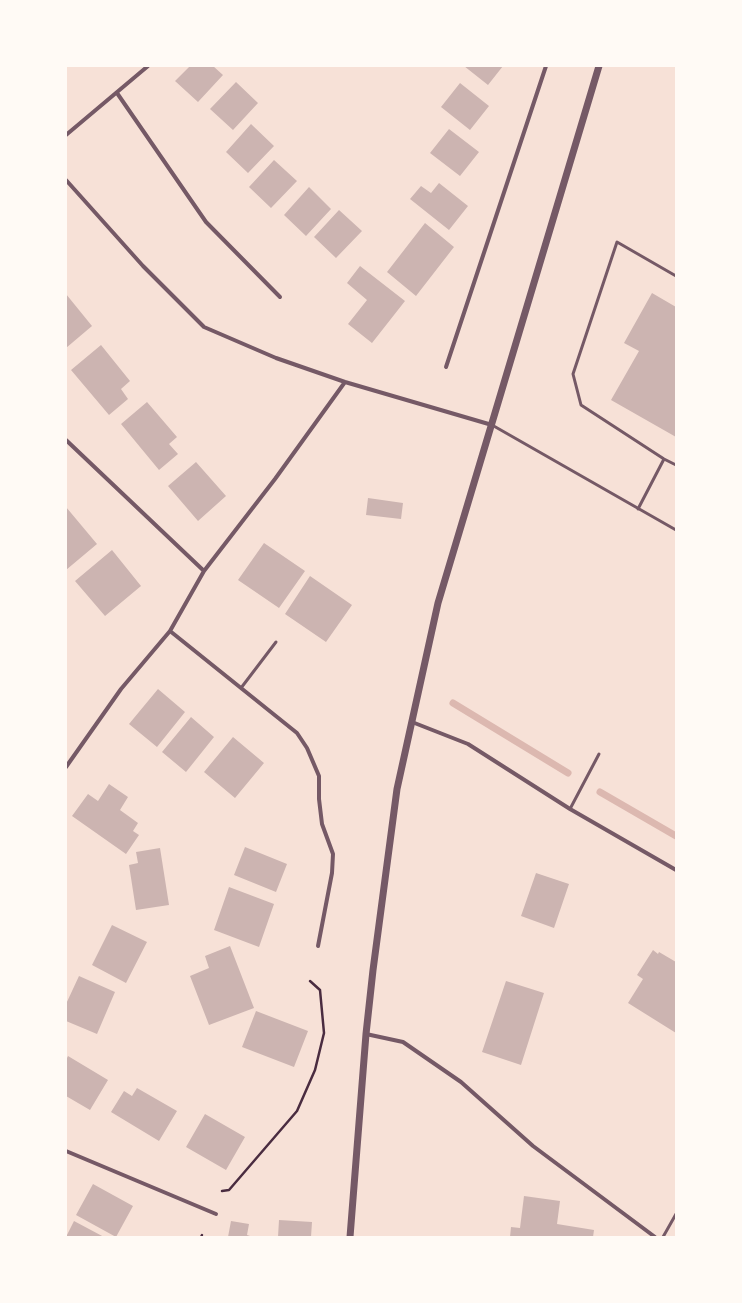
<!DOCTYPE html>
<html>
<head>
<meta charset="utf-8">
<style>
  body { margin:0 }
  #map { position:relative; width:742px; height:1303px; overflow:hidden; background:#f7e1d7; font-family:"Asap Condensed",sans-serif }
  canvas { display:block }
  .frame { position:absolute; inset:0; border:67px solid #fffaf5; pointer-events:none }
</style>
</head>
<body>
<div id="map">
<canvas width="742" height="1303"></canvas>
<div class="frame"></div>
</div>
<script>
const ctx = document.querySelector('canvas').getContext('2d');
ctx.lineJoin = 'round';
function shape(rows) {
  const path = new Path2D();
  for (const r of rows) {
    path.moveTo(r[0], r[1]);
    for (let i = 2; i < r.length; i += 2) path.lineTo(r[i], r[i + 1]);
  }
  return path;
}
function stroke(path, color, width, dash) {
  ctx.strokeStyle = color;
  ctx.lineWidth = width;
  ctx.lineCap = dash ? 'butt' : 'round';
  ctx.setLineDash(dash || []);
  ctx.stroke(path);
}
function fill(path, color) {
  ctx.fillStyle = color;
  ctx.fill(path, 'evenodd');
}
const stream = shape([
  [453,703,568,773],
  [600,792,676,836]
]);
const building = shape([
  [190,66,213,66,223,75,198,102,175,81],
  [464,66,503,66,488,85],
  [236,82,258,103,233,130,210,109],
  [460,83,489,106,470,130,441,107],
  [251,124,274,146,248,173,226,152],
  [449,129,479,152,460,176,430,153],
  [274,160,297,181,271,208,249,187],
  [439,183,468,206,449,230,410,199,421,186,431,193],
  [309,187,331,209,306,236,284,215],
  [339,210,362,231,336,258,314,237],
  [425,223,454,247,416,296,387,272],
  [360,266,405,301,372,343,348,324,367,300,347,283],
  [652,293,676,307,676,437,611,400,639,351,624,343],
  [66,294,92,326,66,348],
  [101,345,130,381,121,389,128,399,109,415,71,370],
  [147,402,177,437,169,444,178,454,159,470,121,424],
  [196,462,226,496,198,521,168,486],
  [368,498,403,503,401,519,366,515],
  [66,507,97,544,66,570],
  [264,543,305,571,279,608,238,580],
  [112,550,141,586,105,616,75,581],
  [310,576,352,605,326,642,285,614],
  [158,689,185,712,157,747,129,724],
  [191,717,214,737,186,772,162,752],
  [233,737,264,763,235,798,204,772],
  [109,784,128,797,120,810,138,823,133,831,139,835,126,854,72,816,88,794,98,801],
  [245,847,287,864,276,892,234,875],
  [160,848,169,905,136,910,129,865,138,863,136,852],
  [536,873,569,884,554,928,521,916],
  [229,887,274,904,259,947,214,930],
  [112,925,147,942,126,983,92,965],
  [230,946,254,1008,209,1025,190,976,209,968,205,956],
  [653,950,658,954,659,952,676,962,676,1033,628,1003,643,979,637,975],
  [79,976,115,992,97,1034,66,1021,66,1004],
  [506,981,544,993,521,1065,482,1052],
  [256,1011,308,1031,294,1067,242,1047],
  [68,1056,108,1080,90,1110,66,1096,66,1060],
  [137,1088,177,1111,159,1141,111,1112,124,1091,132,1096],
  [205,1114,245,1137,226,1170,186,1147],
  [93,1184,133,1206,116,1237,76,1215],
  [524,1196,560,1201,557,1224,594,1230,593,1237,510,1237,511,1227,520,1228],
  [279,1220,312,1222,311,1237,278,1237],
  [74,1221,104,1237,66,1237],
  [231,1221,249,1224,247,1235,253,1237,228,1237]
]);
const path = shape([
  [222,1191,229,1190,297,1111,315,1070,324,1033,320,990,310,981],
  [201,1237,202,1235]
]);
const service = shape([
  [676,276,617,242,573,374,581,405,664,459,676,465],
  [492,425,676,530],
  [638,509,664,459],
  [241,688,276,642],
  [570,809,599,754],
  [663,1237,676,1214]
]);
const minor = shape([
  [117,93,206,222,280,297],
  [66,135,148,66],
  [66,180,143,266,204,327,276,358,345,382,492,425],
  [446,367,546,66],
  [66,440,204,571],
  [170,631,297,733,307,748,319,776,319,799,322,824,333,854,332,873,318,946],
  [412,722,468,744,570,809,676,870],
  [66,767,121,689,170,631,204,571,275,479,345,382],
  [366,1034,403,1042,461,1082,533,1146,655,1237],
  [66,1151,216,1214]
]);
const tertiary = shape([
  [350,1237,366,1034,373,970,397,789,438,603,599,66]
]);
stroke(stream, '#dcb8b0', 7);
fill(building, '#ccb4b1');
stroke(path, '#4a2c40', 2.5);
stroke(service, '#755966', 3);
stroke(minor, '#755966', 4);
stroke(tertiary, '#755966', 7);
</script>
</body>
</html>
